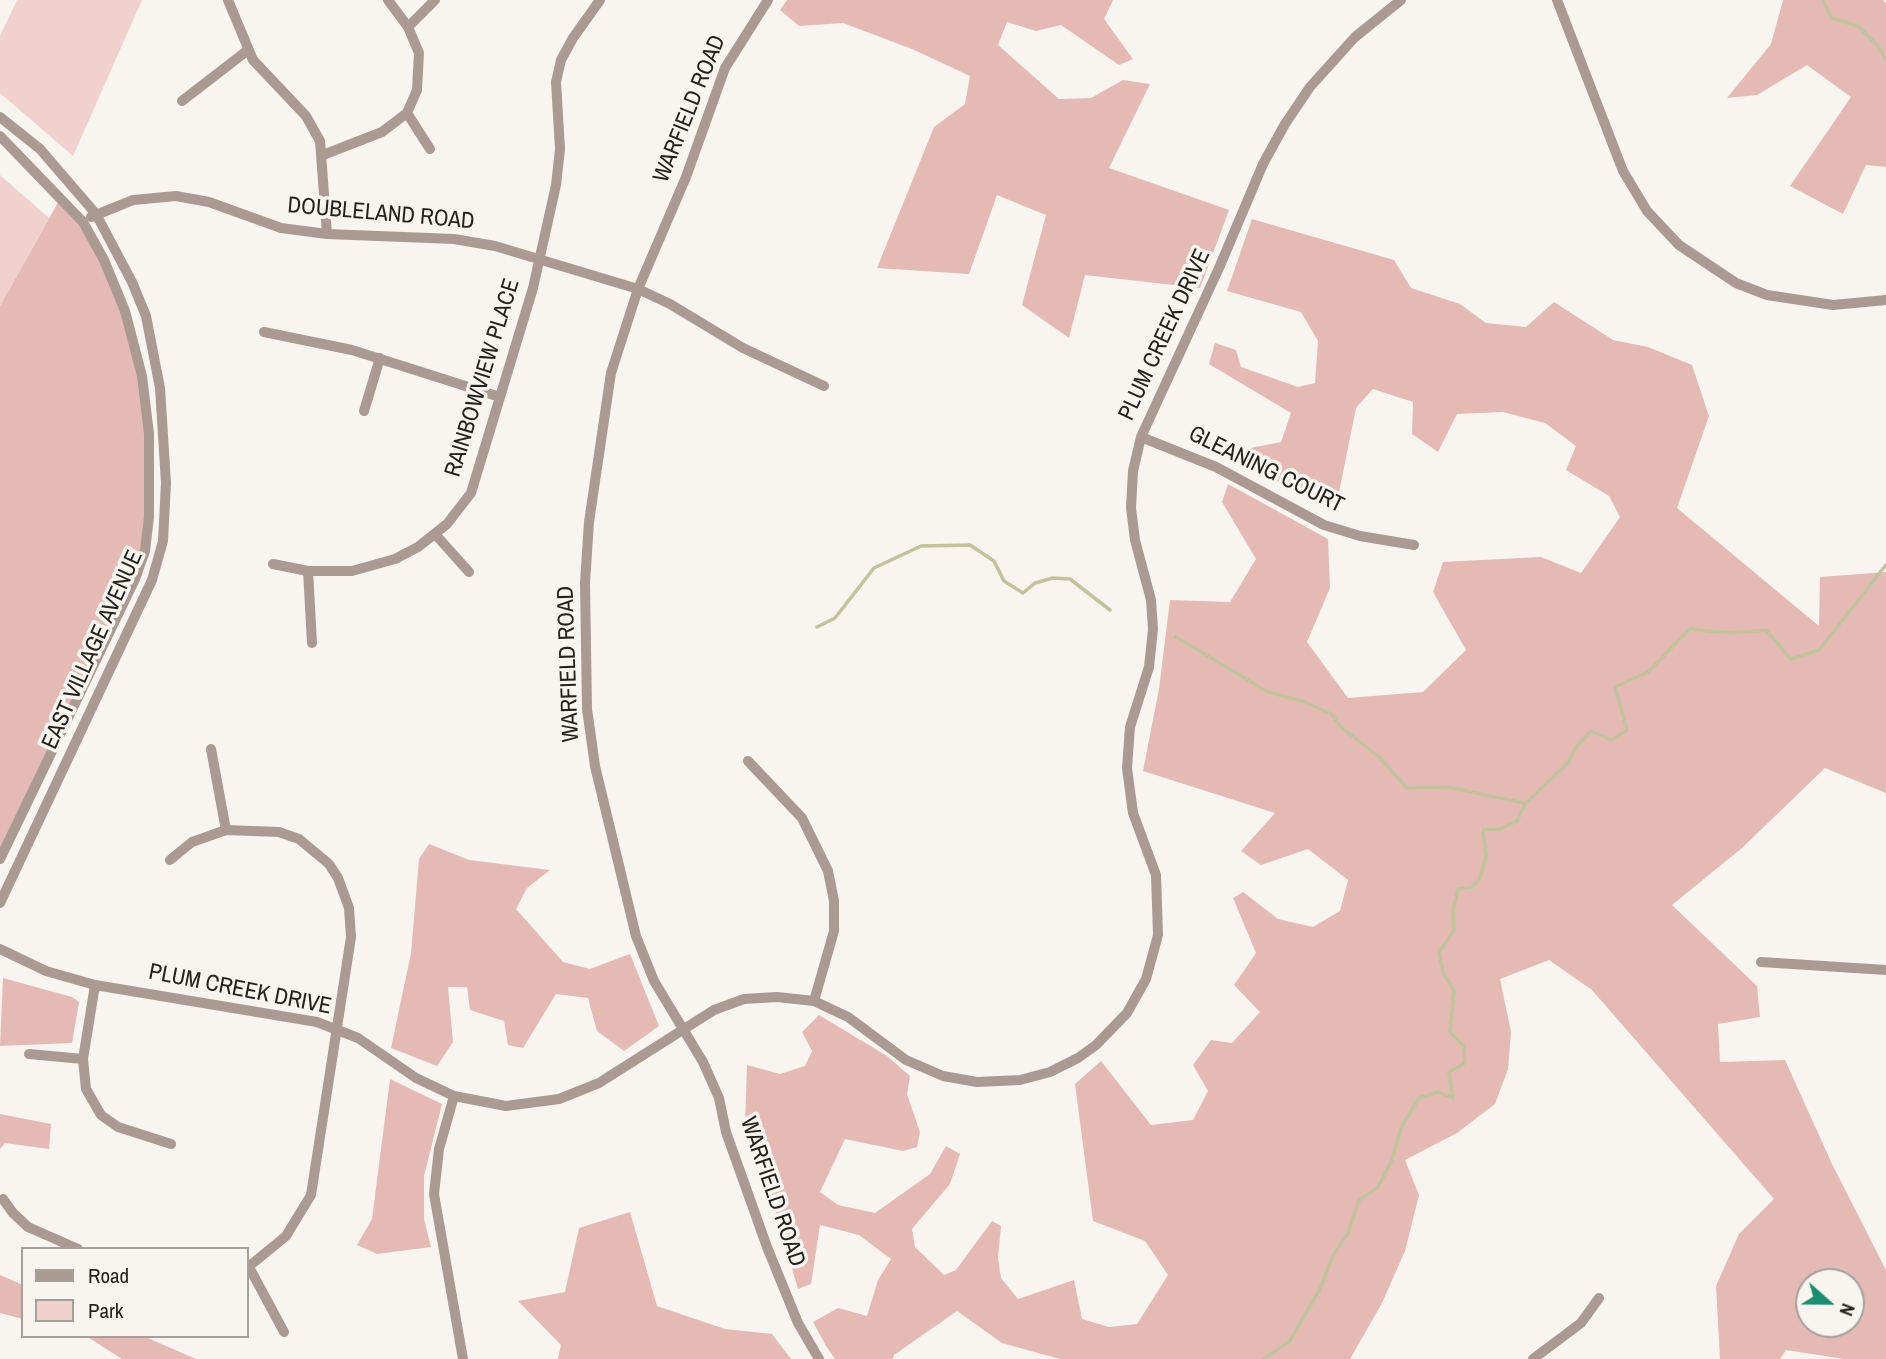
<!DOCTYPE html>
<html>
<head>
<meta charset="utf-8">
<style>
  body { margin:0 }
  #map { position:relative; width:1886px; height:1359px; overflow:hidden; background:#f8f4ef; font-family:"Archivo Narrow",sans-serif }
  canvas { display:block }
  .legend { position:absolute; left:21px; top:1247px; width:228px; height:91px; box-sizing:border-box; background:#f8f4ef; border:2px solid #a3a09d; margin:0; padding:9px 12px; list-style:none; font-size:21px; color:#242221 }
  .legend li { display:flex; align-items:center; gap:14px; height:35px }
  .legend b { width:35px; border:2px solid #a3a09d }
  .north { position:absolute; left:1795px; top:1268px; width:70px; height:70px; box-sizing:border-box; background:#f8f4ef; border:2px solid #a3a09d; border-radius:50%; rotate:111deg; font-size:19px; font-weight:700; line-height:28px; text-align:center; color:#242221 }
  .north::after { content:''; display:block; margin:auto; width:24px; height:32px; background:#1b8e70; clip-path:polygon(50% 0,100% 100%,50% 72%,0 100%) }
</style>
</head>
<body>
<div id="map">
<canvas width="1886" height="1359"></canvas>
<ul class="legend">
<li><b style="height:9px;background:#ab9a92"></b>Road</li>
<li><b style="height:19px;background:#f0d1cd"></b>Park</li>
</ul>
<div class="north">N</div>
</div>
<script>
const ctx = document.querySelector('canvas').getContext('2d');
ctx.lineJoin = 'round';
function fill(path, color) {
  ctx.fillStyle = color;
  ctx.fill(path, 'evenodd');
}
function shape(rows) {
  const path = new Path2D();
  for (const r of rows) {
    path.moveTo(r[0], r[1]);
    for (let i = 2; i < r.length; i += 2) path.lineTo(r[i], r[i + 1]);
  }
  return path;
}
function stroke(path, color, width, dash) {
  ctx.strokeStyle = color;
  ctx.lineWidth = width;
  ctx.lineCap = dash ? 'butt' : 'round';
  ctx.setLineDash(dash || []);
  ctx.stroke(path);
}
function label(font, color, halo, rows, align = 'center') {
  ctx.font = font + ' "Archivo Narrow",sans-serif';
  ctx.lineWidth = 7;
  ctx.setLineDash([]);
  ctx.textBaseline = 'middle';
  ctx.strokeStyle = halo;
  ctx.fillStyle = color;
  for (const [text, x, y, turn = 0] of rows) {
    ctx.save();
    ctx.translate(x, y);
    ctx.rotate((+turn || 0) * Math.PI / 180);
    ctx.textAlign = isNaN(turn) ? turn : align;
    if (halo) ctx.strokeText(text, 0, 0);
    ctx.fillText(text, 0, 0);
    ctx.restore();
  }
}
const green = shape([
  [17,0,142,0,73,156,0,93,0,36],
  [0,175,49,218,0,306]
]);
const forest = shape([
  [787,0,1113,0,1104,19,1133,59,1119,65,1061,25,1036,31,1007,22,998,45,1059,99,1091,98,1123,80,1150,84,1109,168,1229,210,1200,288,1085,275,1069,338,1022,305,1046,215,997,195,969,274,877,268,934,127,965,104,970,76,912,49,843,23,799,26,780,10],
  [1783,0,1883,0,1886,3,1886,167,1866,165,1843,214,1790,186,1851,97,1807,65,1757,95,1727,98,1771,44],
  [61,197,83,222,125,311,149,434,145,551,0,859,0,306],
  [1252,219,1394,260,1411,288,1460,304,1486,323,1526,327,1554,302,1613,340,1648,347,1692,365,1709,416,1677,508,1819,626,1820,577,1886,572,1886,793,1825,768,1742,848,1672,905,1757,986,1760,1017,1718,1024,1720,1062,1785,1060,1832,1164,1886,1270,1886,1359,1844,1359,1786,1350,1780,1359,1720,1359,1716,1286,1739,1234,1774,1199,1592,990,1549,960,1500,979,1511,1032,1508,1069,1495,1104,1457,1133,1405,1160,1419,1195,1405,1251,1382,1303,1350,1359,1060,1359,1002,1343,957,1311,894,1355,893,1359,835,1359,826,1346,813,1322,838,1308,867,1316,878,1280,891,1259,859,1235,820,1225,811,1284,798,1289,760,1159,745,1126,747,1065,780,1074,805,1066,812,1051,802,1032,819,1015,887,1056,910,1076,907,1094,920,1132,917,1147,903,1151,845,1139,820,1192,838,1205,875,1213,930,1174,946,1146,960,1154,950,1184,912,1229,915,1247,944,1275,956,1270,992,1221,1001,1226,998,1258,1001,1278,1018,1299,1074,1280,1082,1319,1109,1327,1137,1324,1168,1275,1145,1241,1093,1221,1075,1084,1101,1061,1151,1125,1193,1120,1208,1091,1193,1065,1211,1040,1232,1043,1260,1012,1234,985,1256,953,1233,898,1243,892,1278,919,1313,927,1340,911,1348,880,1308,849,1261,865,1241,851,1275,813,1143,771,1159,689,1170,600,1230,602,1256,559,1222,502,1228,484,1328,539,1330,588,1307,642,1348,698,1423,692,1466,650,1433,592,1443,562,1541,557,1581,573,1620,517,1609,496,1566,470,1576,446,1545,423,1503,412,1457,414,1438,452,1412,434,1413,402,1373,389,1356,408,1335,512,1234,457,1235,451,1281,442,1291,413,1209,364,1215,343,1236,350,1241,367,1298,387,1315,383,1318,341,1301,312,1227,291],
  [1809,1282,1851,1282,1851,1324,1809,1324],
  [429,844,469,860,550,870,527,888,516,909,563,962,590,969,630,954,659,1026,624,1051,597,1031,588,998,556,994,523,1048,508,1045,504,1021,470,1010,467,987,448,987,453,1042,437,1066,391,1048,411,953,419,859],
  [3,978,72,997,79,1002,72,1043,0,1046],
  [390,1079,442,1104,424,1176,424,1219,431,1247,377,1254,357,1245,372,1219],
  [0,1114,51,1124,49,1149,5,1143,0,1149],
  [630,1212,657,1306,725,1329,772,1334,791,1359,558,1359,561,1345,518,1301,565,1292,579,1228],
  [0,1275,23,1285,23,1319,0,1313],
  [86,1336,143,1336,196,1359,122,1359]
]);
const stream = shape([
  [1823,0,1831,18,1858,26,1877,45,1886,59],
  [817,627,835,618,874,568,921,546,970,545,994,561,1004,581,1023,593,1035,583,1053,578,1070,579,1110,610],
  [1176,637,1268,692,1303,701,1331,714,1341,727,1379,757,1407,788,1448,787,1524,803],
  [1263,1359,1289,1342,1320,1289,1333,1255,1348,1233,1359,1200,1378,1187,1392,1160,1401,1128,1419,1098,1438,1092,1453,1098,1449,1072,1465,1063,1464,1046,1450,1032,1454,991,1443,972,1439,952,1454,930,1453,910,1458,889,1472,887,1480,878,1486,856,1483,830,1500,829,1517,821,1525,804,1569,762,1576,747,1591,731,1611,740,1627,730,1615,687,1648,672,1690,629,1728,633,1766,630,1791,659,1819,650,1886,565]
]);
const minor = shape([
  [228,0,253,60,306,116,320,141,327,234],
  [768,0,725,68,686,177,638,289,611,373,589,522,585,583,587,709,595,766,636,936,654,981,703,1062,719,1098,726,1132,767,1247,798,1323,819,1359],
  [1557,0,1623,171,1647,211,1679,245,1736,283,1767,295,1833,305,1886,300],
  [408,27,435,0],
  [182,101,248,50],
  [407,113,430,149],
  [0,117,40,149,96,214,132,282,146,316,160,388,166,483,163,541,152,580,0,903],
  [0,136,83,222,104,260,125,311,142,376,149,434,149,517,145,551,135,579,0,859],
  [323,155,382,132,407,113,417,90,419,53,408,27,388,0],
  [91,217,133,200,176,196,209,202,281,228,327,234,454,239,495,246,638,289,670,304,743,348,824,386],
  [264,332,352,350,500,397],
  [364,411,380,358],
  [1141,437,1216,467,1324,525,1360,536,1414,545],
  [435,534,469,572],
  [273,564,308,571,352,571,395,559,418,547,447,524,471,493,533,288,556,185,560,149,556,82,561,60,573,38,600,0],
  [308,571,312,643],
  [211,749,226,830],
  [748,761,802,818,828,871,834,901,834,931,814,1001],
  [170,860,192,842,226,830,279,832,299,839,329,864,338,878,349,908,351,937,311,1195,286,1236,247,1268],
  [0,949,46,971,95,985,317,1022,358,1038,416,1078,454,1096,506,1106,559,1099,599,1083,714,1010,744,999,777,997,814,1001,848,1017,906,1060,943,1076,977,1082,1020,1080,1050,1072,1078,1058,1096,1045,1127,1013,1146,979,1158,935,1156,875,1133,813,1127,768,1130,727,1149,667,1153,629,1151,600,1135,540,1131,508,1133,471,1141,437,1219,268,1263,164,1285,124,1310,87,1355,37,1401,0],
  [1761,962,1886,970],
  [95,985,83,1059,86,1089,101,1115,118,1127,171,1144],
  [29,1054,83,1059],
  [454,1096,439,1149,434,1194,463,1359],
  [3,1199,13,1213,28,1227,78,1249],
  [249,1267,284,1332],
  [1533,1359,1581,1323,1599,1298]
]);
const streetNames = [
  ["WARFIELD ROAD",690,109,-68],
  ["DOUBLELAND ROAD",381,214,5],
  ["PLUM CREEK DRIVE",1165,335,-65],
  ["RAINBOWVIEW PLACE",483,378,-73],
  ["GLEANING COURT",1266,470,26],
  ["EAST VILLAGE AVENUE",93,650,-66],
  ["WARFIELD ROAD",569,664,-92],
  ["PLUM CREEK DRIVE",240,990,11],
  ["WARFIELD ROAD",772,1192,71]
];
fill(green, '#f0d1cd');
fill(forest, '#e6bab4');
stroke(stream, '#c2c39d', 3.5);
stroke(minor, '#ab9a92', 10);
label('23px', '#242221', '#f8f4ef', streetNames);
</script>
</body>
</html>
